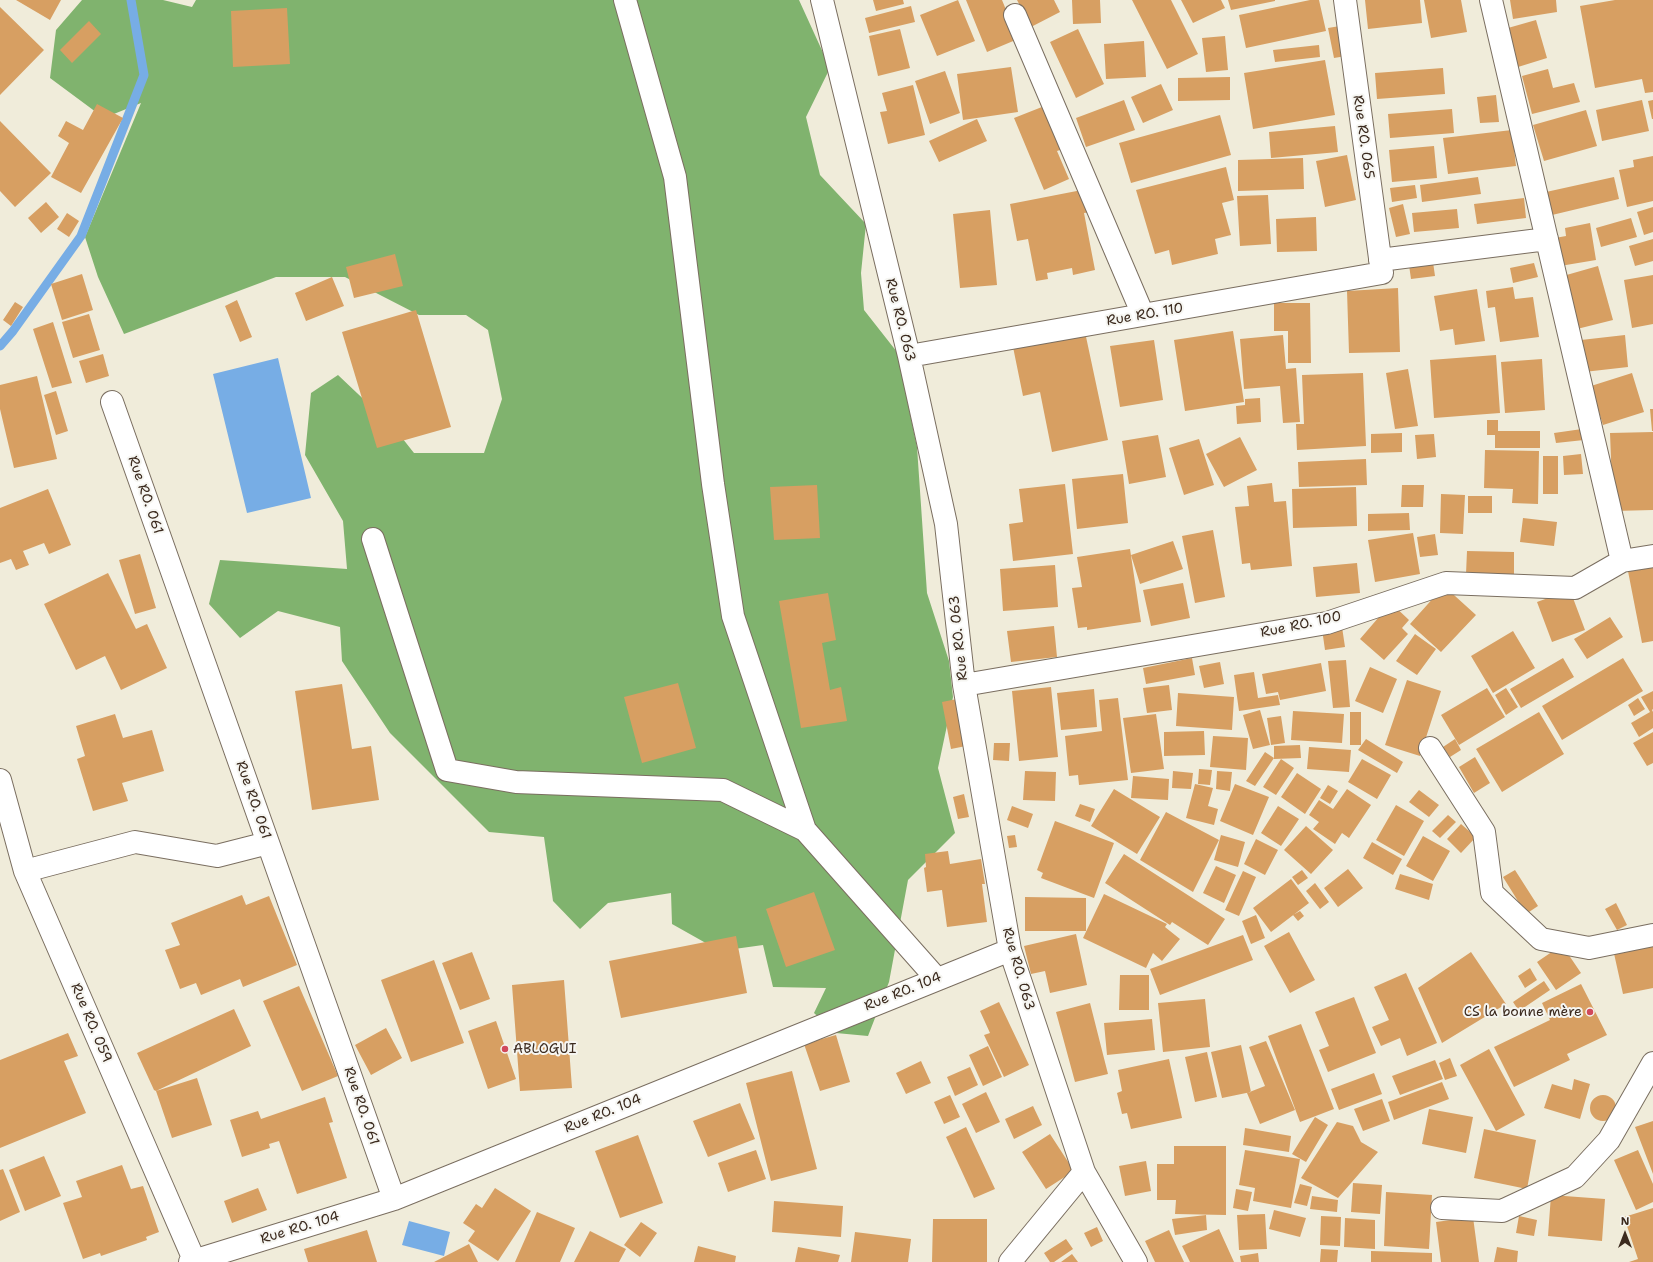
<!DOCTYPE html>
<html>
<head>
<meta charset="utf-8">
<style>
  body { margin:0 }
  #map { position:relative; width:1653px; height:1262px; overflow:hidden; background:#f0ecda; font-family:"Shantell Sans",sans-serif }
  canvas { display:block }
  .north { position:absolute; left:1605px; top:1214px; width:40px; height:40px; -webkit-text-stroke:3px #f6f6f2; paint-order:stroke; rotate:0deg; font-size:11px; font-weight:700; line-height:16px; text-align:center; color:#3b2a1e }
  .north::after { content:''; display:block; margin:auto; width:14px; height:18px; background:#3b2a1e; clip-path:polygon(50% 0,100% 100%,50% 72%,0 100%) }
</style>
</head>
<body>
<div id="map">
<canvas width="1653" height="1262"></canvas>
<div class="north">N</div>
</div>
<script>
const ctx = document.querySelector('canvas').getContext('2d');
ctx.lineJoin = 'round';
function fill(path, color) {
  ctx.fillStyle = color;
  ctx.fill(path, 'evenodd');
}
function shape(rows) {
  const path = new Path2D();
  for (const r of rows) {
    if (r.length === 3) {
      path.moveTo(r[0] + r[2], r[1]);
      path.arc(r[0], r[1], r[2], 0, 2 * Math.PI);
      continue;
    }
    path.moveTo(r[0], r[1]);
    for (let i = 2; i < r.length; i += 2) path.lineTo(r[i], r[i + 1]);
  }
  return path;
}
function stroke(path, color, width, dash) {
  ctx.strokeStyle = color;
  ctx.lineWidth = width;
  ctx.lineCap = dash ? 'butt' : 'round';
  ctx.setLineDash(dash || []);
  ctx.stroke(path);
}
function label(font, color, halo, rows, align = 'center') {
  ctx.font = font + ' "Shantell Sans",sans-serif';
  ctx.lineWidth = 4;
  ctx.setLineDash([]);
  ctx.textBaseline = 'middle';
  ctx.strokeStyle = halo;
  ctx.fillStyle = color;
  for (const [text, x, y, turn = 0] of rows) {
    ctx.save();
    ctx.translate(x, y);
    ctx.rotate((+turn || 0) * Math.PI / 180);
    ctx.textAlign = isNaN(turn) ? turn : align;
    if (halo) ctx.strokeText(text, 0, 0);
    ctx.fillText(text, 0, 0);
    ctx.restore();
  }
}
const forest = shape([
  [82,0,163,0,192,7,196,0,799,0,830,68,806,117,820,175,866,224,861,273,864,310,897,352,917,447,927,593,949,661,953,697,938,768,955,833,908,880,889,982,868,1036,836,1033,814,1013,826,988,773,987,763,945,720,951,672,924,671,893,608,903,580,929,553,901,544,837,489,832,390,733,342,661,340,627,278,611,240,638,209,604,220,560,347,569,343,521,305,455,311,393,338,375,395,429,414,453,484,453,502,399,488,330,466,315,419,315,345,277,276,277,124,334,98,277,85,237,141,103,104,118,50,78,56,30]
]);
const water = shape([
  [278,358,311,498,247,513,213,374],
  [409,1221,450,1232,444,1256,402,1245]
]);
const stream = shape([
  [0,346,13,331,81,236,144,75,131,0]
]);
const building = shape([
  [16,0,61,0,50,20],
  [873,0,903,0,904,4,876,11],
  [958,0,975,41,937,56,920,15],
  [966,0,1002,0,1018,39,987,52],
  [1017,0,1054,0,1060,12,1031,27],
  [1072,0,1100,0,1101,23,1073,24],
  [1132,0,1171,0,1198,54,1167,69],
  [1181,0,1221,0,1225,8,1193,23],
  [1228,0,1275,0,1275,1,1231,10],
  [1310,0,1319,0,1326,31,1246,48,1239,15],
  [1365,0,1420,0,1422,23,1368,29],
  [1424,0,1461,0,1467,32,1431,38],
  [1510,0,1556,0,1557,12,1513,19],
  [1615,0,1653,0,1653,92,1645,93,1642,79,1595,88,1580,6],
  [911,6,915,22,869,33,865,18],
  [0,7,44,50,0,95],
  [287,8,290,64,233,67,231,11],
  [1536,20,1547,58,1518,67,1508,28],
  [89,21,101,34,72,63,60,50],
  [1340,26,1346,56,1334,58,1328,28],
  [900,29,910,68,878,76,869,36],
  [1078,29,1104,84,1076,98,1050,42],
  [1225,36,1228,70,1206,72,1202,38],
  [1144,41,1146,77,1106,79,1104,44],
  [1319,45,1320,57,1275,62,1273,50],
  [1325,60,1335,115,1253,129,1244,73],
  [1011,67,1018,112,963,120,957,74],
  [1443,68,1445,94,1377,99,1375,73],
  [1548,69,1553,88,1574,83,1580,102,1532,114,1522,76],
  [945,71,960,113,930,124,915,81],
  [1230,77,1230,100,1178,101,1178,78],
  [1161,84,1173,110,1143,123,1131,97],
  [913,85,925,135,888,144,880,112,887,111,882,93],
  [1496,95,1499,122,1480,123,1477,97],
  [1124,100,1135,130,1086,147,1076,118],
  [1642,100,1649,131,1602,141,1596,110],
  [1653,100,1653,119,1652,119,1648,101],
  [97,104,123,118,81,193,51,177,69,143,58,136,66,121,83,130],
  [1047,105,1066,148,1057,151,1069,179,1044,190,1014,118],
  [1452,109,1454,133,1390,138,1388,114],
  [1586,110,1597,146,1544,161,1533,125],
  [1220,115,1231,155,1131,183,1119,143],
  [977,119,987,141,939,162,929,141],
  [0,121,51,173,15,207,0,191],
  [1335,126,1338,152,1271,158,1269,132],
  [1512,130,1516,166,1448,174,1443,138],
  [1434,146,1437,178,1392,182,1389,150],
  [1347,155,1356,200,1325,207,1316,161],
  [1653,156,1653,201,1627,207,1619,170,1634,167,1633,160],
  [1303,158,1304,189,1238,191,1238,160],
  [1226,167,1234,200,1222,203,1231,235,1215,239,1218,254,1172,265,1169,250,1155,254,1136,190],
  [1478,177,1481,194,1422,202,1420,185],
  [1614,177,1619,199,1552,215,1546,192],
  [1415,185,1417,198,1392,202,1390,188],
  [1087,189,1092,212,1084,213,1095,270,1073,275,1072,268,1047,273,1048,279,1036,281,1028,239,1017,241,1010,204],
  [1268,195,1271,244,1240,246,1237,196],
  [1524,198,1526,218,1477,224,1474,204],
  [46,202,59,217,41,233,28,218],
  [1403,204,1410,234,1396,237,1389,208],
  [1653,207,1653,232,1644,235,1637,212],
  [1457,209,1459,228,1414,232,1412,213],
  [990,210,997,285,960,288,953,214],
  [67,213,79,221,69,237,57,229],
  [1316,217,1317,251,1277,252,1276,219],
  [1631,218,1637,237,1601,247,1596,228],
  [1590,223,1596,260,1560,266,1555,238,1566,236,1565,228],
  [1653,239,1653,261,1635,266,1629,246],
  [395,254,403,286,354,298,346,267],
  [1432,255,1435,276,1411,279,1408,258],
  [1534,263,1538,277,1513,283,1510,268],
  [1598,266,1613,320,1577,329,1563,276],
  [82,274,93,310,62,320,51,284],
  [1653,275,1653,324,1632,328,1624,280],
  [332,277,344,306,306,321,295,293],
  [1513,287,1515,299,1533,297,1539,337,1500,342,1495,307,1488,308,1486,291],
  [1398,288,1400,352,1349,353,1347,291],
  [1477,289,1485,341,1455,345,1453,329,1440,331,1434,296],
  [237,300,252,337,240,342,225,306],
  [15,302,23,307,11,326,3,320],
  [1274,303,1310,303,1311,363,1288,363,1288,331,1274,331],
  [416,310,451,427,377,448,342,332],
  [89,314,100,350,73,358,62,322],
  [53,322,72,383,52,388,33,329],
  [1233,331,1244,402,1185,411,1174,340],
  [1085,332,1108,440,1052,452,1040,392,1023,396,1013,347],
  [1283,335,1286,369,1296,368,1300,422,1283,423,1280,386,1244,389,1240,339],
  [1625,335,1628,367,1584,372,1581,340],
  [1154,340,1163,400,1120,407,1110,346],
  [103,354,109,376,86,383,79,361],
  [1496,355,1500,413,1434,418,1430,360],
  [1542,359,1545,410,1505,413,1501,362],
  [1408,369,1418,426,1395,429,1386,373],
  [1363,373,1366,446,1297,450,1296,424,1304,424,1302,375],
  [1632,373,1644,412,1603,425,1591,386],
  [37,376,57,459,14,468,0,409,0,385],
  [56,391,68,431,56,435,44,395],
  [1260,398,1261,422,1237,424,1236,406,1245,405,1245,399],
  [1650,409,1653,409,1653,431,1652,431],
  [1487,420,1498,420,1498,431,1540,431,1540,448,1495,448,1495,435,1487,435],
  [1582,429,1584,440,1556,443,1554,433],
  [1653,432,1653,510,1613,511,1610,433],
  [1402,433,1402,452,1371,453,1371,434],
  [1434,434,1436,457,1417,459,1415,435],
  [1158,435,1166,477,1129,484,1122,441],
  [1240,437,1257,470,1224,487,1206,454],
  [1199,439,1214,485,1184,495,1169,448],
  [1485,450,1539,451,1538,504,1512,503,1513,489,1484,488],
  [1581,454,1583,474,1564,475,1563,456],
  [1543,456,1558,456,1558,494,1543,494],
  [1366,459,1367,485,1299,487,1298,462],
  [1123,474,1128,523,1077,529,1072,479],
  [1272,483,1274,502,1286,501,1292,566,1251,570,1250,563,1242,564,1235,507,1249,506,1247,486],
  [1065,484,1073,554,1013,561,1009,524,1023,522,1019,489],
  [817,485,820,538,774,540,770,487],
  [1402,485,1424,485,1423,507,1401,507],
  [1356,487,1357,526,1293,528,1292,489],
  [48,489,71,545,49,554,44,543,23,551,29,565,16,570,11,559,0,563,0,508],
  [1441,494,1465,495,1463,534,1440,533],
  [1468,496,1492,496,1492,513,1468,513],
  [1409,513,1410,530,1368,531,1368,514],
  [1523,518,1557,522,1554,546,1520,542],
  [1213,530,1225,597,1195,603,1182,536],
  [1413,533,1420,574,1375,582,1368,540],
  [1435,534,1438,555,1420,557,1417,537],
  [1173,541,1183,569,1140,584,1131,555],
  [1130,549,1141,622,1087,630,1087,627,1078,628,1072,588,1082,587,1077,557],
  [1467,551,1514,552,1514,575,1466,574],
  [140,554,156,608,135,614,119,560],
  [1653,561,1653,641,1642,643,1627,566],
  [1357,563,1360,593,1316,597,1313,567],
  [1055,565,1058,607,1003,611,1000,569],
  [108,573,136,629,147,624,167,668,121,690,105,656,76,670,44,604],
  [1183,583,1190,618,1151,626,1143,590],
  [1444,586,1476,615,1441,652,1410,624],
  [1570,590,1585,630,1552,642,1537,602],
  [828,593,836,640,822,643,830,690,841,687,847,721,801,728,779,601],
  [1391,603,1409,620,1402,628,1408,634,1384,660,1360,639],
  [1610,617,1623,637,1587,659,1574,639],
  [1054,626,1057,657,1011,662,1007,631],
  [1342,627,1345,647,1325,650,1322,629],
  [1513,631,1535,668,1493,693,1471,656],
  [1415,634,1436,649,1417,675,1396,661],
  [1192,658,1195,675,1146,684,1143,668],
  [1563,658,1574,677,1521,708,1510,689],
  [1623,658,1643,691,1562,740,1542,706],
  [1346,660,1350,707,1333,708,1328,661],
  [1220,662,1224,684,1204,688,1199,666],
  [1321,663,1326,691,1280,700,1278,692,1266,694,1262,674],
  [1370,667,1397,679,1383,713,1355,701],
  [1254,672,1258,698,1278,695,1280,705,1239,711,1234,675],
  [1407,680,1441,691,1420,756,1385,745],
  [678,683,696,748,642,763,624,697],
  [342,684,352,749,371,746,379,800,312,810,295,691],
  [1169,685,1172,710,1147,713,1143,688],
  [1051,687,1058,757,1019,761,1012,691],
  [1487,688,1505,717,1459,745,1441,715],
  [1506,688,1518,707,1506,715,1495,695],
  [1094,689,1097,727,1061,730,1057,693],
  [1653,691,1653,709,1652,710,1653,712,1653,728,1639,737,1631,723,1650,712,1641,697],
  [1178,693,1234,697,1232,730,1176,726],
  [1118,698,1128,780,1079,785,1078,775,1069,776,1065,736,1102,731,1099,700],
  [1638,698,1645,709,1634,716,1628,705],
  [957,699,966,746,951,749,942,702],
  [1260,710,1270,745,1253,749,1243,715],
  [1293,711,1344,714,1342,743,1291,740],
  [1350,712,1361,712,1361,745,1350,745],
  [1539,712,1564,754,1502,792,1476,749],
  [115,714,123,738,152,730,164,771,122,783,128,801,93,811,77,759,85,756,76,726],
  [1156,714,1164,769,1131,773,1123,718],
  [1281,716,1285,743,1271,745,1267,718],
  [1204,731,1205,755,1164,756,1164,732],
  [1653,732,1653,763,1647,766,1633,743],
  [1213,736,1248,738,1246,770,1210,767],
  [1366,739,1403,762,1397,773,1358,750],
  [1455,739,1461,750,1450,757,1443,747],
  [994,743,1010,743,1009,761,993,760],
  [1300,745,1301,758,1274,759,1274,746],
  [1309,747,1351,750,1349,772,1307,769],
  [1265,752,1274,758,1255,786,1246,781],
  [1475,757,1490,783,1474,793,1459,767],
  [1281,759,1294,768,1276,795,1263,787],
  [1362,759,1391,775,1377,799,1348,782],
  [1199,769,1212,770,1210,785,1198,784],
  [1025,771,1056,772,1055,801,1023,800],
  [1173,771,1193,773,1191,789,1172,788],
  [1217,771,1232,772,1230,791,1216,789],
  [1297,773,1321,789,1305,814,1281,797],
  [1133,776,1169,779,1168,800,1131,798],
  [1195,784,1213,788,1208,806,1218,809,1214,825,1186,818],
  [1235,784,1269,797,1253,835,1220,821],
  [1328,785,1338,791,1330,804,1320,798],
  [1114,789,1160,817,1137,854,1091,826],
  [1347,789,1371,805,1349,838,1342,833,1335,844,1313,829,1319,822,1309,815,1319,800,1333,809],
  [1419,790,1439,805,1429,817,1409,802],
  [964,794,969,817,958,819,953,797],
  [1080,804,1095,809,1090,822,1075,816],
  [1396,805,1424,821,1404,856,1376,840],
  [1012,806,1033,814,1028,828,1007,820],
  [1278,806,1299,819,1281,846,1261,833],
  [1166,812,1219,840,1193,892,1140,860],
  [1448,815,1456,822,1440,838,1432,831],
  [1055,821,1114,843,1094,898,1041,878,1043,873,1037,870],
  [1461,824,1476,837,1461,853,1447,839],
  [1306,826,1333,850,1311,874,1284,850],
  [1015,835,1017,847,1009,848,1007,836],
  [1221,835,1245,842,1238,867,1214,860],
  [1423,836,1450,851,1433,881,1406,866],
  [1256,839,1278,850,1265,875,1244,864],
  [1372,842,1402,859,1393,875,1363,858],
  [948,851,950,864,981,859,985,884,982,884,987,922,947,927,942,890,927,892,924,868,926,867,925,854],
  [1124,854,1225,919,1208,945,1172,922,1170,925,1105,883],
  [1216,866,1236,875,1224,903,1203,893],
  [1348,869,1363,888,1338,907,1324,888],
  [1302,870,1308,878,1298,885,1292,877],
  [1515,870,1538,906,1526,914,1503,877],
  [1243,871,1256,877,1239,916,1225,910],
  [1400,874,1433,884,1429,900,1395,889],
  [1291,879,1309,903,1271,932,1253,908],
  [1315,883,1329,902,1320,909,1306,891],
  [814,892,835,950,786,967,766,909],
  [1104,894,1167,924,1165,927,1180,939,1162,961,1153,953,1146,968,1083,938],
  [242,895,246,905,269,896,297,965,243,987,240,979,201,995,196,983,180,989,165,950,180,945,171,923],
  [1025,897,1086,898,1086,931,1025,931],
  [1616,903,1627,925,1617,930,1605,909],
  [1300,911,1304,916,1298,921,1293,915],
  [1256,915,1265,938,1251,944,1242,921],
  [1289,932,1315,980,1290,993,1264,946],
  [1076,934,1087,985,1050,993,1045,971,1031,974,1024,946],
  [1243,935,1253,960,1160,995,1150,969],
  [736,936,747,993,621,1018,609,961],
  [1653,941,1653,988,1623,994,1613,949],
  [1562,945,1581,973,1556,990,1537,962],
  [472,952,490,999,460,1010,442,963],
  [1471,952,1506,1004,1442,1043,1418,988],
  [434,960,464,1043,411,1062,381,980],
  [1530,968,1537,980,1525,988,1518,976],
  [1406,973,1437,1043,1407,1056,1400,1038,1381,1046,1372,1027,1389,1020,1374,987],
  [1120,975,1149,975,1149,1010,1119,1010],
  [564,980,572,1088,520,1091,512,985],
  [1544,981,1550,990,1519,1011,1513,1002],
  [1581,984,1607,1035,1567,1054,1570,1060,1514,1087,1494,1047,1550,1020,1542,1003],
  [299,986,338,1076,302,1091,263,1001],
  [1354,997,1376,1053,1328,1072,1319,1050,1329,1046,1315,1012],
  [1205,999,1210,1047,1163,1052,1158,1003],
  [999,1002,1029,1065,1004,1077,984,1035,990,1033,980,1011],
  [1090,1003,1108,1074,1075,1082,1056,1012],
  [234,1009,251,1046,156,1091,197,1078,212,1125,172,1138,156,1091,154,1090,137,1053],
  [1152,1019,1155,1050,1107,1055,1104,1023],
  [496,1021,516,1079,488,1089,468,1031],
  [1301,1024,1334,1109,1300,1122,1268,1036],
  [386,1028,402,1058,371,1075,355,1045],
  [68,1033,78,1056,64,1061,86,1113,0,1148,0,1060],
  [836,1035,850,1082,820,1091,804,1044],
  [1266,1041,1295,1110,1260,1124,1247,1093,1265,1086,1249,1047],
  [1241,1045,1251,1092,1222,1098,1211,1052],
  [988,1046,1002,1077,983,1086,969,1055],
  [1489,1049,1525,1115,1496,1131,1460,1065],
  [1207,1052,1217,1097,1195,1102,1185,1057],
  [1450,1058,1457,1076,1445,1080,1439,1063],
  [1169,1059,1182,1118,1131,1129,1127,1113,1122,1114,1117,1093,1122,1091,1118,1070],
  [1435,1060,1443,1079,1400,1095,1392,1076],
  [921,1061,931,1083,906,1094,896,1073],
  [970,1067,978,1085,955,1096,947,1077],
  [792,1071,817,1169,771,1181,746,1083],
  [1374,1073,1382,1094,1339,1110,1331,1089],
  [1574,1079,1590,1084,1580,1119,1544,1108,1552,1084,1572,1090],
  [1442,1082,1449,1099,1394,1120,1388,1102],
  [986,1092,1000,1122,976,1133,962,1104],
  [950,1095,960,1117,944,1124,934,1102],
  [1603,1108,13],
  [325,1097,333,1122,329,1123,347,1178,297,1194,279,1141,269,1144,270,1148,242,1157,230,1120,258,1111,261,1119],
  [1382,1099,1390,1121,1363,1131,1354,1109],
  [740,1103,755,1139,708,1157,693,1121],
  [1033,1106,1042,1125,1014,1139,1005,1119],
  [1429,1109,1473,1117,1466,1153,1422,1144],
  [1315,1117,1328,1125,1306,1162,1292,1154],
  [1653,1121,1653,1174,1635,1127],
  [1337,1122,1353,1126,1361,1142,1378,1152,1338,1198,1301,1178],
  [966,1127,995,1189,974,1198,946,1137],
  [1245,1128,1291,1136,1289,1152,1243,1145],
  [1484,1129,1536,1140,1527,1189,1474,1178],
  [1050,1134,1074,1171,1046,1189,1022,1152],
  [638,1135,663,1203,620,1218,595,1151],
  [1174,1146,1226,1146,1226,1215,1175,1214,1176,1200,1157,1200,1157,1164,1174,1164],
  [756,1150,766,1179,728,1192,718,1163],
  [1245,1150,1300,1159,1291,1208,1253,1201,1255,1188,1239,1185],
  [1638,1150,1653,1184,1653,1202,1636,1210,1614,1160],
  [44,1156,61,1196,25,1211,9,1170],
  [1146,1161,1151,1191,1125,1196,1119,1166],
  [122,1165,131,1189,143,1186,159,1232,146,1237,147,1240,101,1256,100,1253,83,1259,63,1203,82,1197,76,1181],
  [3,1169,20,1212,0,1221,0,1170],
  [1353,1183,1382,1185,1380,1214,1351,1212],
  [1300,1184,1312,1187,1307,1206,1294,1203],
  [258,1188,267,1210,232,1223,224,1201],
  [495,1188,531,1211,498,1261,468,1241,475,1231,463,1223,476,1204,482,1208],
  [1236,1189,1252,1192,1248,1211,1233,1208],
  [1386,1192,1432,1195,1429,1249,1384,1246],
  [1551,1195,1605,1199,1602,1241,1548,1236],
  [1312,1196,1338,1200,1337,1212,1310,1209],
  [774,1201,843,1206,841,1237,772,1232],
  [1653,1208,1653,1262,1629,1262,1638,1259,1624,1217],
  [1274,1210,1306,1218,1300,1237,1269,1229],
  [537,1212,575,1228,560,1262,515,1262],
  [1265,1214,1267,1249,1239,1250,1237,1215],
  [1206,1215,1207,1230,1175,1235,1172,1219],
  [1321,1216,1341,1217,1340,1246,1320,1245],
  [1519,1216,1537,1220,1534,1236,1516,1233],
  [1473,1217,1479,1262,1441,1262,1436,1222],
  [1345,1218,1375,1220,1375,1249,1344,1247],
  [933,1219,987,1219,987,1262,932,1262],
  [641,1222,657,1233,640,1257,624,1245],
  [1097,1227,1103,1241,1091,1247,1084,1233],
  [1219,1229,1234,1262,1190,1262,1182,1246],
  [367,1230,377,1262,308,1262,304,1249],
  [1169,1230,1184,1262,1155,1262,1145,1241],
  [590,1231,626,1249,619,1262,574,1262],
  [855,1232,911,1239,908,1262,851,1262],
  [1066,1239,1073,1249,1054,1262,1050,1262,1044,1253],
  [469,1244,478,1262,434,1262],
  [698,1246,736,1256,735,1262,694,1262],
  [798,1247,840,1255,838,1262,795,1262],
  [1497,1247,1518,1251,1517,1262,1494,1262],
  [1321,1249,1338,1250,1337,1262,1320,1262],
  [1371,1251,1432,1253,1432,1262,1371,1262],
  [1258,1253,1259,1262,1241,1262,1240,1256],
  [1072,1254,1078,1262,1061,1262]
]);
const minor = shape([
  [625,0,675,177,713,484,733,616,805,830],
  [822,0,909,356,946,524,964,685,1010,950,1084,1172,1136,1262],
  [1491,0,1622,561],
  [1015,15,1143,315],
  [1380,260,1547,239],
  [909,356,1382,273,1345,0],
  [112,402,394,1199],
  [373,539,447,770,516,782,723,790,805,830,937,979],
  [964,685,1327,623,1446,583,1575,588,1622,561,1653,556],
  [1430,748,1484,832,1492,893,1541,939,1589,948,1653,935],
  [0,780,25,871,195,1262],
  [25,871,135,842,217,856,268,843],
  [1442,1208,1502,1211,1575,1177,1609,1140,1653,1063],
  [190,1262,394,1199,1010,950],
  [1010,1262,1084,1172]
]);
const markers = [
  [1590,1012,4,"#d1495b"],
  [505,1049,4,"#d1495b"]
];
const streetNames = [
  ["Rue RO. 065",1363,137,82],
  ["Rue RO. 110",1145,315,-10],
  ["Rue RO. 063",900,320,76],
  ["Rue RO. 061",145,495,71],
  ["Rue RO. 100",1301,625,-12],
  ["Rue RO. 063",959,638,-96],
  ["Rue RO. 061",253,800,71],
  ["Rue RO. 063",1018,969,74],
  ["Rue RO. 104",903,992,-22],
  ["Rue RO. 059",91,1023,67],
  ["Rue RO. 061",361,1106,71],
  ["Rue RO. 104",603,1114,-22],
  ["Rue RO. 104",300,1228,-17]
];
const poiNames = [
  ["CS la bonne mère",1582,1012],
  ["ABLOGUI",513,1049,"left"]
];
fill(forest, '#80b36e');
fill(water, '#77ade5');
stroke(stream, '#77ade5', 9);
fill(building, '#d79f62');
stroke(minor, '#7a6e60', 24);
stroke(minor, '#fff', 22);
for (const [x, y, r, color] of markers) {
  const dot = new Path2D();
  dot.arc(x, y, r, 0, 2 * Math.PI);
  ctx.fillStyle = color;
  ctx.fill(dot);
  stroke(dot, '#f6f6f2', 1.5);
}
label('14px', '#3b2a1e', '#f6f6f2', streetNames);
label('14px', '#3b2a1e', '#f6f6f2', poiNames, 'right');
</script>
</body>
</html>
